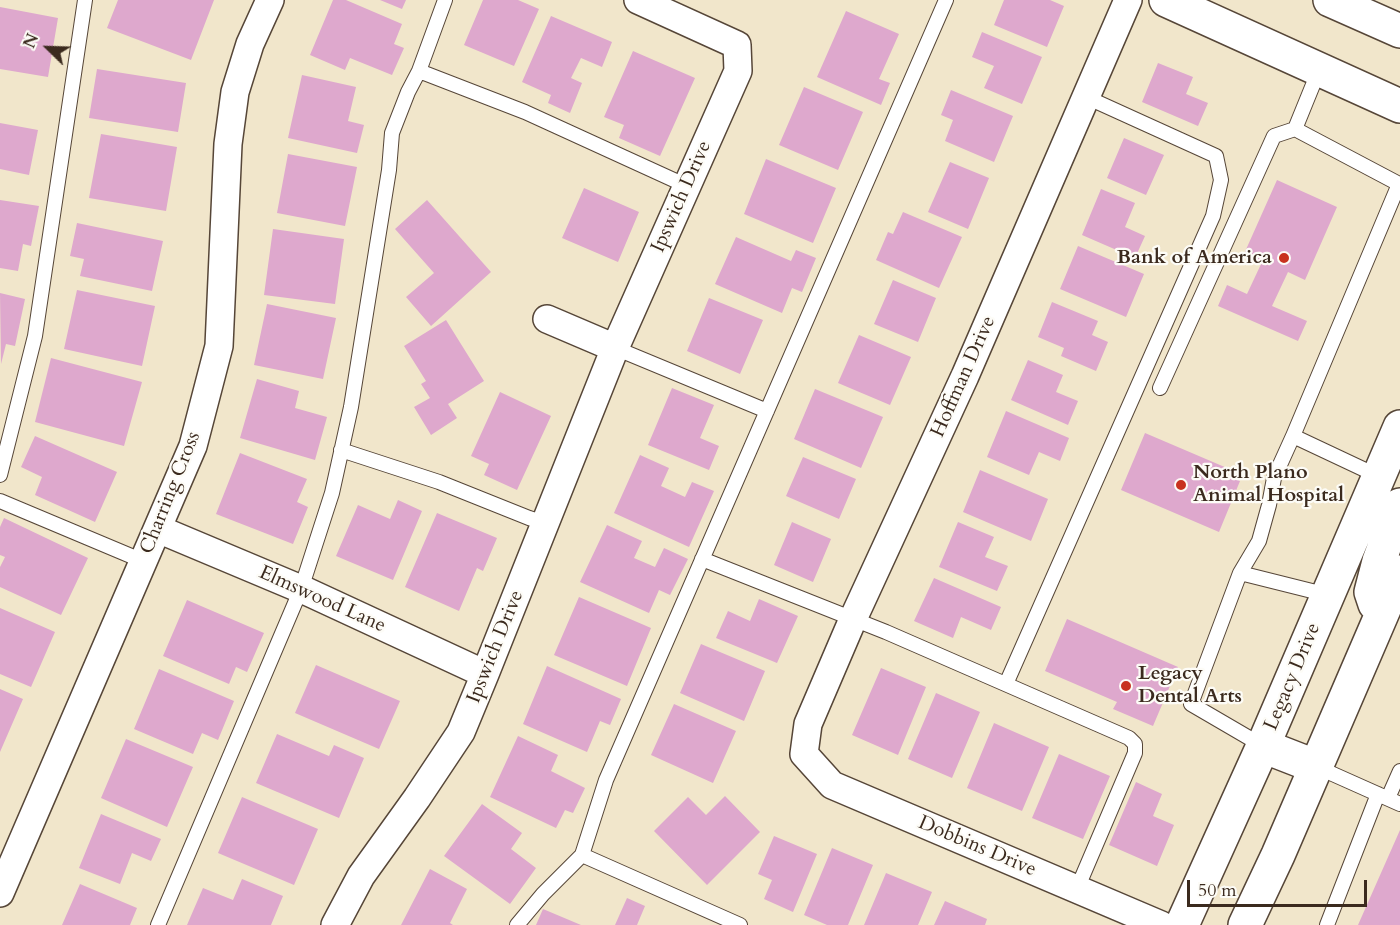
<!DOCTYPE html>
<html>
<head>
<meta charset="utf-8">
<style>
  body { margin:0 }
  #map { position:relative; width:1400px; height:925px; overflow:hidden; background:#f1e6cb; font-family:Cardo,serif }
  canvas { display:block }
  .north { position:absolute; left:18px; top:18px; width:60px; height:60px; -webkit-text-stroke:4px #fdfcf7; paint-order:stroke; rotate:293deg; font-size:16px; font-weight:700; line-height:24px; text-align:center; color:#3b2a1e }
  .north::after { content:''; display:block; margin:auto; width:21px; height:27px; background:#3b2a1e; clip-path:polygon(50% 0,100% 100%,50% 72%,0 100%) }
  .scale { position:absolute; left:1187px; top:880px; width:180px; height:27px; box-sizing:border-box; border:3px solid #3b2a1e; border-top:0; padding-left:8px; font-size:18px; line-height:21px; white-space:nowrap; color:#3b2a1e; -webkit-text-stroke:4px #fdfcf7; paint-order:stroke }
</style>
</head>
<body>
<div id="map">
<canvas width="1400" height="925"></canvas>
<div class="north">N</div>
<div class="scale">50 m</div>
</div>
<script>
const ctx = document.querySelector('canvas').getContext('2d');
ctx.lineJoin = 'round';
function fill(path, color) {
  ctx.fillStyle = color;
  ctx.fill(path, 'evenodd');
}
function shape(rows) {
  const path = new Path2D();
  for (const r of rows) {
    path.moveTo(r[0], r[1]);
    for (let i = 2; i < r.length; i += 2) path.lineTo(r[i], r[i + 1]);
  }
  return path;
}
function stroke(path, color, width, dash) {
  ctx.strokeStyle = color;
  ctx.lineWidth = width;
  ctx.lineCap = dash ? 'butt' : 'round';
  ctx.setLineDash(dash || []);
  ctx.stroke(path);
}
function label(font, color, halo, rows, align = 'center') {
  ctx.font = font + ' Cardo,serif';
  ctx.lineWidth = 4.5;
  ctx.setLineDash([]);
  ctx.textBaseline = 'middle';
  ctx.strokeStyle = halo;
  ctx.fillStyle = color;
  for (const [text, x, y, turn = 0] of rows) {
    ctx.save();
    ctx.translate(x, y);
    ctx.rotate((+turn || 0) * Math.PI / 180);
    ctx.textAlign = isNaN(turn) ? turn : align;
    if (halo) ctx.strokeText(text, 0, 0);
    ctx.fillText(text, 0, 0);
    ctx.restore();
  }
}
const building = shape([
  [118,0,214,0,191,60,107,28],
  [333,0,346,0,402,24,394,44,404,48,392,75,350,58,345,70,310,55],
  [380,0,406,0,402,9],
  [483,0,518,0,539,9,514,66,464,45],
  [1004,0,1050,0,1064,6,1047,47,994,25],
  [0,7,58,18,48,77,0,69],
  [846,11,899,34,879,79,890,83,881,105,817,77],
  [551,16,612,42,602,67,581,58,571,78,582,83,570,113,548,103,551,95,522,82],
  [982,32,1042,57,1022,104,984,88,994,66,972,57],
  [633,51,695,78,660,156,619,138,624,125,604,117],
  [1158,63,1193,77,1186,94,1208,103,1198,126,1142,102],
  [97,69,186,83,178,132,89,118],
  [302,75,356,87,348,121,364,125,357,153,288,138],
  [804,87,863,112,838,170,779,145],
  [951,90,1013,116,994,162,945,141,953,120,941,115],
  [0,123,38,130,29,175,0,169],
  [101,134,177,147,166,211,89,198],
  [1124,138,1164,155,1146,195,1107,178],
  [288,154,357,167,345,226,277,213],
  [766,159,836,188,813,243,744,214],
  [950,162,989,178,968,229,928,212],
  [1277,180,1337,207,1305,280,1288,272,1272,306,1307,321,1298,341,1218,306,1227,285,1247,294,1262,262,1244,254],
  [584,188,639,212,618,262,562,238],
  [1101,189,1135,203,1125,227,1145,236,1135,258,1082,235],
  [0,200,39,206,31,246,23,244,18,271,0,268],
  [427,200,491,272,431,326,406,297,434,273,395,229],
  [903,212,962,237,939,288,876,260,888,232,893,234],
  [77,223,163,241,152,291,80,276,84,259,70,256],
  [273,229,344,239,335,304,264,295],
  [736,237,791,261,796,250,816,258,802,292,792,288,782,313,715,284],
  [1078,246,1144,274,1126,317,1060,289],
  [893,280,936,298,918,342,874,324],
  [77,290,155,306,142,366,64,349],
  [0,293,25,299,15,346,6,344,1,364],
  [709,298,763,320,740,374,687,351],
  [1052,302,1098,321,1092,335,1108,342,1096,371,1061,356,1064,348,1038,337],
  [267,304,336,318,323,379,254,365],
  [446,320,484,381,448,404,457,418,431,435,414,407,430,398,421,384,426,381,404,346],
  [859,335,911,357,890,405,838,383],
  [51,358,142,382,124,446,35,422],
  [1028,360,1063,375,1056,392,1078,401,1068,425,1011,400],
  [257,379,299,391,295,408,327,417,315,460,240,438],
  [672,388,714,405,700,438,719,446,709,470,648,445],
  [815,389,883,417,861,468,794,439],
  [500,392,551,416,517,490,484,475,489,464,471,456],
  [1006,411,1069,438,1060,461,1039,452,1029,475,987,457],
  [1145,433,1227,468,1224,474,1240,481,1219,532,1121,490],
  [35,436,117,472,95,522,35,495,42,477,21,467],
  [240,453,307,479,297,502,308,507,293,544,216,514],
  [640,455,669,468,661,486,685,497,692,482,714,491,689,547,614,513],
  [803,457,856,479,839,519,786,496],
  [980,470,1048,499,1031,541,963,512],
  [398,500,422,511,393,580,336,556,358,505,390,519],
  [437,513,497,538,483,571,477,568,459,611,405,587],
  [4,518,88,558,61,615,0,587,0,567,5,557,0,555,0,527],
  [792,522,831,539,813,582,774,565],
  [958,522,994,537,985,557,1008,566,997,591,939,567],
  [607,525,642,541,634,558,655,567,664,548,688,559,670,595,659,590,649,613,580,582],
  [934,578,1001,607,991,630,961,617,953,638,914,621],
  [579,597,651,628,627,686,554,655],
  [759,599,798,616,777,663,716,638,728,611,750,621],
  [187,600,264,633,247,672,236,667,229,684,163,656],
  [0,608,55,632,31,687,0,674],
  [1067,619,1178,667,1153,726,1113,709,1117,702,1045,671],
  [701,644,765,671,744,721,680,693],
  [316,665,400,701,379,749,295,713],
  [547,666,621,699,610,725,600,721,587,752,523,724],
  [881,668,926,687,898,755,852,735],
  [159,669,234,701,218,740,202,733,193,754,134,729],
  [0,689,23,699,0,752],
  [936,693,980,712,952,778,908,759],
  [674,704,736,731,713,783,651,755],
  [994,723,1049,747,1022,811,967,788],
  [277,734,329,756,334,745,364,758,339,818,256,783],
  [518,736,558,755,551,771,585,788,573,813,565,810,556,828,490,797],
  [126,739,193,767,167,827,101,798],
  [1059,754,1110,776,1083,839,1032,818],
  [1136,782,1162,794,1153,816,1174,825,1157,866,1109,845],
  [725,796,760,832,707,885,654,831,688,797,706,815],
  [242,797,318,829,294,885,218,853],
  [482,804,522,833,511,849,536,868,510,904,444,856],
  [101,814,161,839,151,861,132,853,120,884,79,868],
  [1400,830,1400,925,1358,925],
  [774,836,817,854,793,912,764,899,772,880,758,874],
  [832,848,873,865,848,925,827,925,804,915],
  [430,869,467,889,450,923,453,925,401,925],
  [886,873,932,892,918,925,864,925],
  [242,879,283,896,271,925,187,925,203,888,233,900],
  [80,884,137,908,130,925,62,925],
  [627,898,645,906,637,925,615,925],
  [945,901,987,919,985,925,934,925],
  [543,909,581,925,536,925]
]);
const lane = shape([
  [419,71,525,112,687,186],
  [1295,129,1399,184,1293,436,1378,476],
  [615,348,767,411],
  [1160,388,1274,136,1295,129,1319,70],
  [341,450,439,482,529,518,545,523],
  [0,475,35,336,85,0],
  [0,501,143,561],
  [702,559,886,632,1129,738,1135,744,1135,753,1077,889],
  [1240,573,1259,541,1269,505,1274,478,1293,436],
  [1006,684,1213,216,1221,180,1216,156,1086,97],
  [1263,746,1191,704,1240,573,1328,595],
  [1317,767,1400,804],
  [1388,798,1400,771],
  [158,925,301,589,332,493,351,407,389,170,392,133,408,92,419,71,445,0],
  [517,925,543,894,582,855],
  [740,925,582,855,606,780,946,0],
  [1327,925,1378,794]
]);
const street = shape([
  [1128,0,965,376,853,619,808,724,804,754,832,785,1161,925],
  [547,319,615,348],
  [158,529,308,592,485,674],
  [0,893,193,446,219,346,228,144,235,92,250,44,270,0],
  [335,925,361,876,417,798,461,732,485,674,615,348,738,71,737,45,638,0]
]);
const secondary = shape([
  [1166,0,1400,106],
  [1330,0,1400,31],
  [1375,604,1371,592,1379,561,1400,505],
  [1263,746,1317,767],
  [1182,925,1263,746,1400,427],
  [1245,925,1278,855,1400,572]
]);
const markers = [
  [1284,258,6,"#c8321e"],
  [1181,485,6,"#c8321e"],
  [1126,686,6,"#c8321e"]
];
const streetNames = [
  ["Ipswich Drive",682,197,-66],
  ["Hoffman Drive",964,377,-66],
  ["Charring Cross",171,493,-68],
  ["Elmswood Lane",322,600,24],
  ["Ipswich Drive",496,647,-68],
  ["Legacy Drive",1293,677,-67],
  ["Dobbins Drive",977,847,23]
];
const poiNames = [
  ["Bank of America",1272,258,"right"],
  ["North Plano",1193,473],
  ["Animal Hospital",1193,496],
  ["Legacy",1138,674],
  ["Dental Arts",1138,697]
];
fill(building, '#dea8cd');
stroke(lane, '#564638', 16);
stroke(street, '#564638', 30);
stroke(secondary, '#564638', 36);
stroke(lane, '#fff', 14);
stroke(street, '#fff', 27);
stroke(secondary, '#fff', 33);
for (const [x, y, r, color] of markers) {
  const dot = new Path2D();
  dot.arc(x, y, r, 0, 2 * Math.PI);
  ctx.fillStyle = color;
  ctx.fill(dot);
  stroke(dot, '#fdfcf7', 2);
}
label('20px', '#3b2a1e', '#fdfcf7', streetNames);
label('bold 20px', '#3b2a1e', '#fdfcf7', poiNames, 'left');
</script>
</body>
</html>
